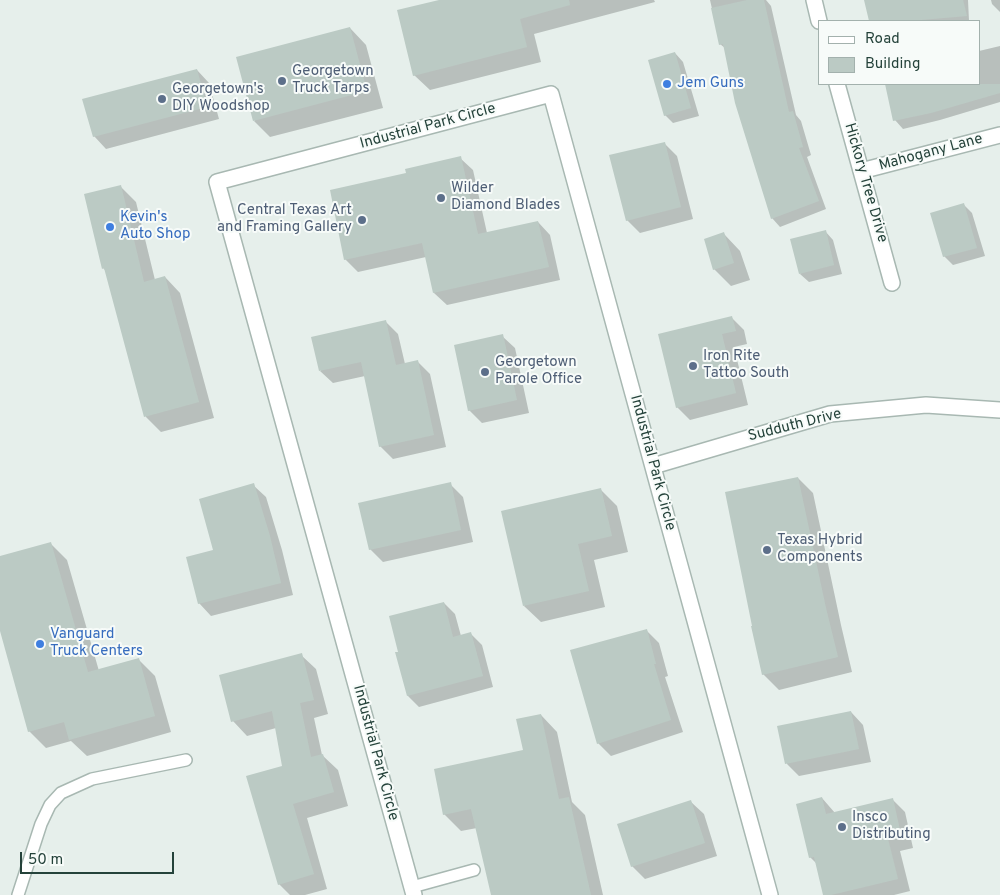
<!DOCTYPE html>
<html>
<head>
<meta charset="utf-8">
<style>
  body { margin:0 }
  #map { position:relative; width:1000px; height:895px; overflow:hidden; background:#e6efeb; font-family:Overpass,sans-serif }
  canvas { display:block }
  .legend { position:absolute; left:818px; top:20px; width:162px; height:65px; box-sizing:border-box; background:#f7fbf9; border:1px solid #a3b1ad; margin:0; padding:6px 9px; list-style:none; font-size:15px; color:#24423a }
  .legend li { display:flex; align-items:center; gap:10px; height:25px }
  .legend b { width:25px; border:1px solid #a3b1ad }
  .scale { position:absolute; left:20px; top:852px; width:154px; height:22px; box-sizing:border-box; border:2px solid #24423a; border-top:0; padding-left:6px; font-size:15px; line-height:18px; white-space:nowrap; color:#24423a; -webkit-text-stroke:4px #f7fbf9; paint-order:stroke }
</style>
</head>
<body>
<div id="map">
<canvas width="1000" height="895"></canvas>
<ul class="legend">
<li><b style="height:6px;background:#fff"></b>Road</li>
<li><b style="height:14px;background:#bbcac4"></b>Building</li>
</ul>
<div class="scale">50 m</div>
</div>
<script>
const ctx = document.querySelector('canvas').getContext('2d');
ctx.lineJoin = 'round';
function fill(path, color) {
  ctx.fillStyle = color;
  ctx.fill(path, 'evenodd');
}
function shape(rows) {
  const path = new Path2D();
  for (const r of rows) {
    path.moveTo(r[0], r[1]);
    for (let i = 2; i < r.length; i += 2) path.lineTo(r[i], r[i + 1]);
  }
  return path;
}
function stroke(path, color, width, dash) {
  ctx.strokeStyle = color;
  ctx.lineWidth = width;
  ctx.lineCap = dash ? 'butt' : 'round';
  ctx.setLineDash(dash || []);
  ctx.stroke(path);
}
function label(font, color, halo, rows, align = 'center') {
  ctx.font = font + ' Overpass,sans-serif';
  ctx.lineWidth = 4;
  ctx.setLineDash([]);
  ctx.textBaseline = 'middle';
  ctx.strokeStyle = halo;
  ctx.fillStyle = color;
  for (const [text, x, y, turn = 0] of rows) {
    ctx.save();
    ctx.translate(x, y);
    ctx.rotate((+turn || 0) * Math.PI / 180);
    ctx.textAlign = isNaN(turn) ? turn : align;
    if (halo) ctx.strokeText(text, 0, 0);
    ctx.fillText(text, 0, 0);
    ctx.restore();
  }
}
const shadow = shape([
  [444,0,654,0,655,2,534,34,541,62,430,90,414,75],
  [710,0,766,0,771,6,796,115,801,121,811,155,807,157,826,209,780,227,772,218,725,48,720,44],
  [865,0,968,0,969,21,871,21],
  [991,0,1000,0,1000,12,992,4],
  [350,28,366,45,383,108,270,137,254,121],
  [1000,46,1000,102,940,120,903,129,895,120,886,84,979,84,979,51],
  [675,53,683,62,699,116,673,123,665,115],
  [197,70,209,83,219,119,106,149,94,136],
  [664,143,677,156,693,219,640,233,627,220],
  [460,158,473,170,487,233,538,222,550,235,560,280,447,305,434,293,426,257,358,272,345,259],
  [121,187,136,202,155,280,165,277,180,293,214,418,161,432,146,417,107,272,103,268],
  [964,205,972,213,985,256,953,265,944,256],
  [825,231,833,240,842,274,809,282,800,274],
  [724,234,740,251,750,280,731,286,714,269],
  [731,317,744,330,747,344,734,347,748,405,690,420,677,407],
  [385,321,398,334,405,364,417,361,430,374,446,447,393,459,380,446,365,376,333,383,320,371],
  [502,336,515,348,529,413,482,423,469,410],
  [798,478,813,493,841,625,852,672,779,690,763,674],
  [450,484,463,497,473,542,383,562,370,549],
  [253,485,266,497,282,550,293,595,211,616,199,603,215,551],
  [600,489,617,506,628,552,594,560,605,607,541,622,524,606],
  [50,543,67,560,99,671,138,659,155,676,171,732,87,756,71,741,46,748,29,731,0,626,0,558],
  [444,603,455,614,461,636,471,634,482,645,493,687,419,707,408,696,397,653,400,652],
  [646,630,659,643,668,676,665,677,683,732,611,756,598,743],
  [301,655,316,669,328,714,314,718,322,755,338,770,348,806,307,818,327,889,305,895,290,895,279,884,284,766,276,728,247,736,233,721],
  [851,712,863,725,871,762,799,776,787,764,779,727],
  [541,715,557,732,572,802,585,815,603,895,492,895,477,828,461,831,444,814,524,751],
  [822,798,835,813,892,799,905,812,913,848,900,851,910,891,894,895,824,895,817,864,810,857],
  [691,802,704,814,717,856,645,879,632,866]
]);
const building = shape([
  [439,0,569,0,570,5,520,19,527,47,413,76,397,10],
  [747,0,764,0,789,112,793,111,803,147,799,148,819,201,771,219,735,103,723,44,719,45,711,8],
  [864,0,963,0,967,16,909,21,869,21],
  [350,27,367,91,253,121,236,57],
  [675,52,691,108,664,116,648,60],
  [197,69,207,107,93,137,82,99],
  [885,84,1000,84,1000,93,931,113,893,121],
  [665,142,681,207,626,221,609,155],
  [461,156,478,234,538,221,549,267,433,293,422,243,344,260,330,190,406,173,405,169],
  [121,185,144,282,165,276,199,402,144,417,104,268,102,269,84,194],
  [964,203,977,248,943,257,930,213],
  [826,230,834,265,799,274,790,239],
  [724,232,734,263,713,270,704,239],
  [732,316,736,331,722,334,736,393,676,408,658,334],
  [386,320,396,365,418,360,434,435,379,447,361,362,319,371,311,337],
  [503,334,517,400,468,411,454,345],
  [798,477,826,608,838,657,762,675,751,626,752,626,725,492],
  [451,482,461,530,369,550,358,503],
  [254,483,270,536,281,583,198,604,186,557,213,550,199,499],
  [601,488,612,536,578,544,589,591,523,606,501,511],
  [51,542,88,672,139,658,155,716,69,740,64,722,28,732,0,631,0,556],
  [444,602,453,637,471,632,483,676,407,696,395,652,398,652,389,616],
  [647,629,656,664,654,664,671,720,597,744,570,650],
  [302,653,314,700,300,703,311,757,323,754,334,792,293,804,314,874,278,885,246,776,282,766,272,711,231,722,219,675],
  [851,711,859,749,785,764,777,726],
  [541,714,559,799,569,797,591,895,491,895,471,809,443,815,434,769,523,750,516,719],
  [822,797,826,814,893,798,901,835,888,839,898,879,831,895,823,895,814,857,809,858,796,804],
  [691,800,705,843,631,867,617,824]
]);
const service = shape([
  [412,887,474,870],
  [18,895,41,824,50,805,61,793,92,779,186,760]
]);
const minor = shape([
  [814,0,819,21],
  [837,84,892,283],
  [861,171,1000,135],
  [653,466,830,414,926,405,1000,410],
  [414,895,217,182,551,94,770,895]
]);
const markers = [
  [282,81,5,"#5c6f8a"],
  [667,84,5,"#3f7fe0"],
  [162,99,5,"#5c6f8a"],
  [441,198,5,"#5c6f8a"],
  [362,220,5,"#5c6f8a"],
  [110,227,5,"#3f7fe0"],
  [693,366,5,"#5c6f8a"],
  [485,372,5,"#5c6f8a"],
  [767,550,5,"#5c6f8a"],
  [40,644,5,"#3f7fe0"],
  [842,827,5,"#5c6f8a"]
];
const serviceNames = [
  ["Georgetown",292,72],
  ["Truck Tarps",292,89],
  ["Georgetown's",172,90],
  ["DIY Woodshop",172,107],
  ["Wilder",451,189],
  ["Diamond Blades",451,206],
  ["Central Texas Art",352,211,"right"],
  ["and Framing Gallery",352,228,"right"],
  ["Iron Rite",703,357],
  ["Tattoo South",703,374],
  ["Georgetown",495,363],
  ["Parole Office",495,380],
  ["Texas Hybrid",777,541],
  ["Components",777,558],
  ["Insco",852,818],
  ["Distributing",852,835]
];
const shopNames = [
  ["Jem Guns",677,84],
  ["Kevin's",120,218],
  ["Auto Shop",120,235],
  ["Vanguard",50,635],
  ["Truck Centers",50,652]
];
const streetNames = [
  ["Industrial Park Circle",428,127,-15],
  ["Mahogany Lane",931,153,-15],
  ["Hickory Tree Drive",865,183,74],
  ["Sudduth Drive",795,426,-14],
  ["Industrial Park Circle",652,463,75],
  ["Industrial Park Circle",375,753,75]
];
fill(shadow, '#0003');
fill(building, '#bbcac4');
stroke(service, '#a8b8b2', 14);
stroke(minor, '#a8b8b2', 18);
stroke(service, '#fff', 11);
stroke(minor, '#fff', 15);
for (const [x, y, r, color] of markers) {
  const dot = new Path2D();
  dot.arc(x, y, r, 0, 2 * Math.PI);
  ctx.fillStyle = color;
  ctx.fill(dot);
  stroke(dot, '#f7fbf9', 2);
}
label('15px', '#4e5e75', '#f7fbf9', serviceNames, 'left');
label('15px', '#366cbe', '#f7fbf9', shopNames, 'left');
label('15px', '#24423a', '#f7fbf9', streetNames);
</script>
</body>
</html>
